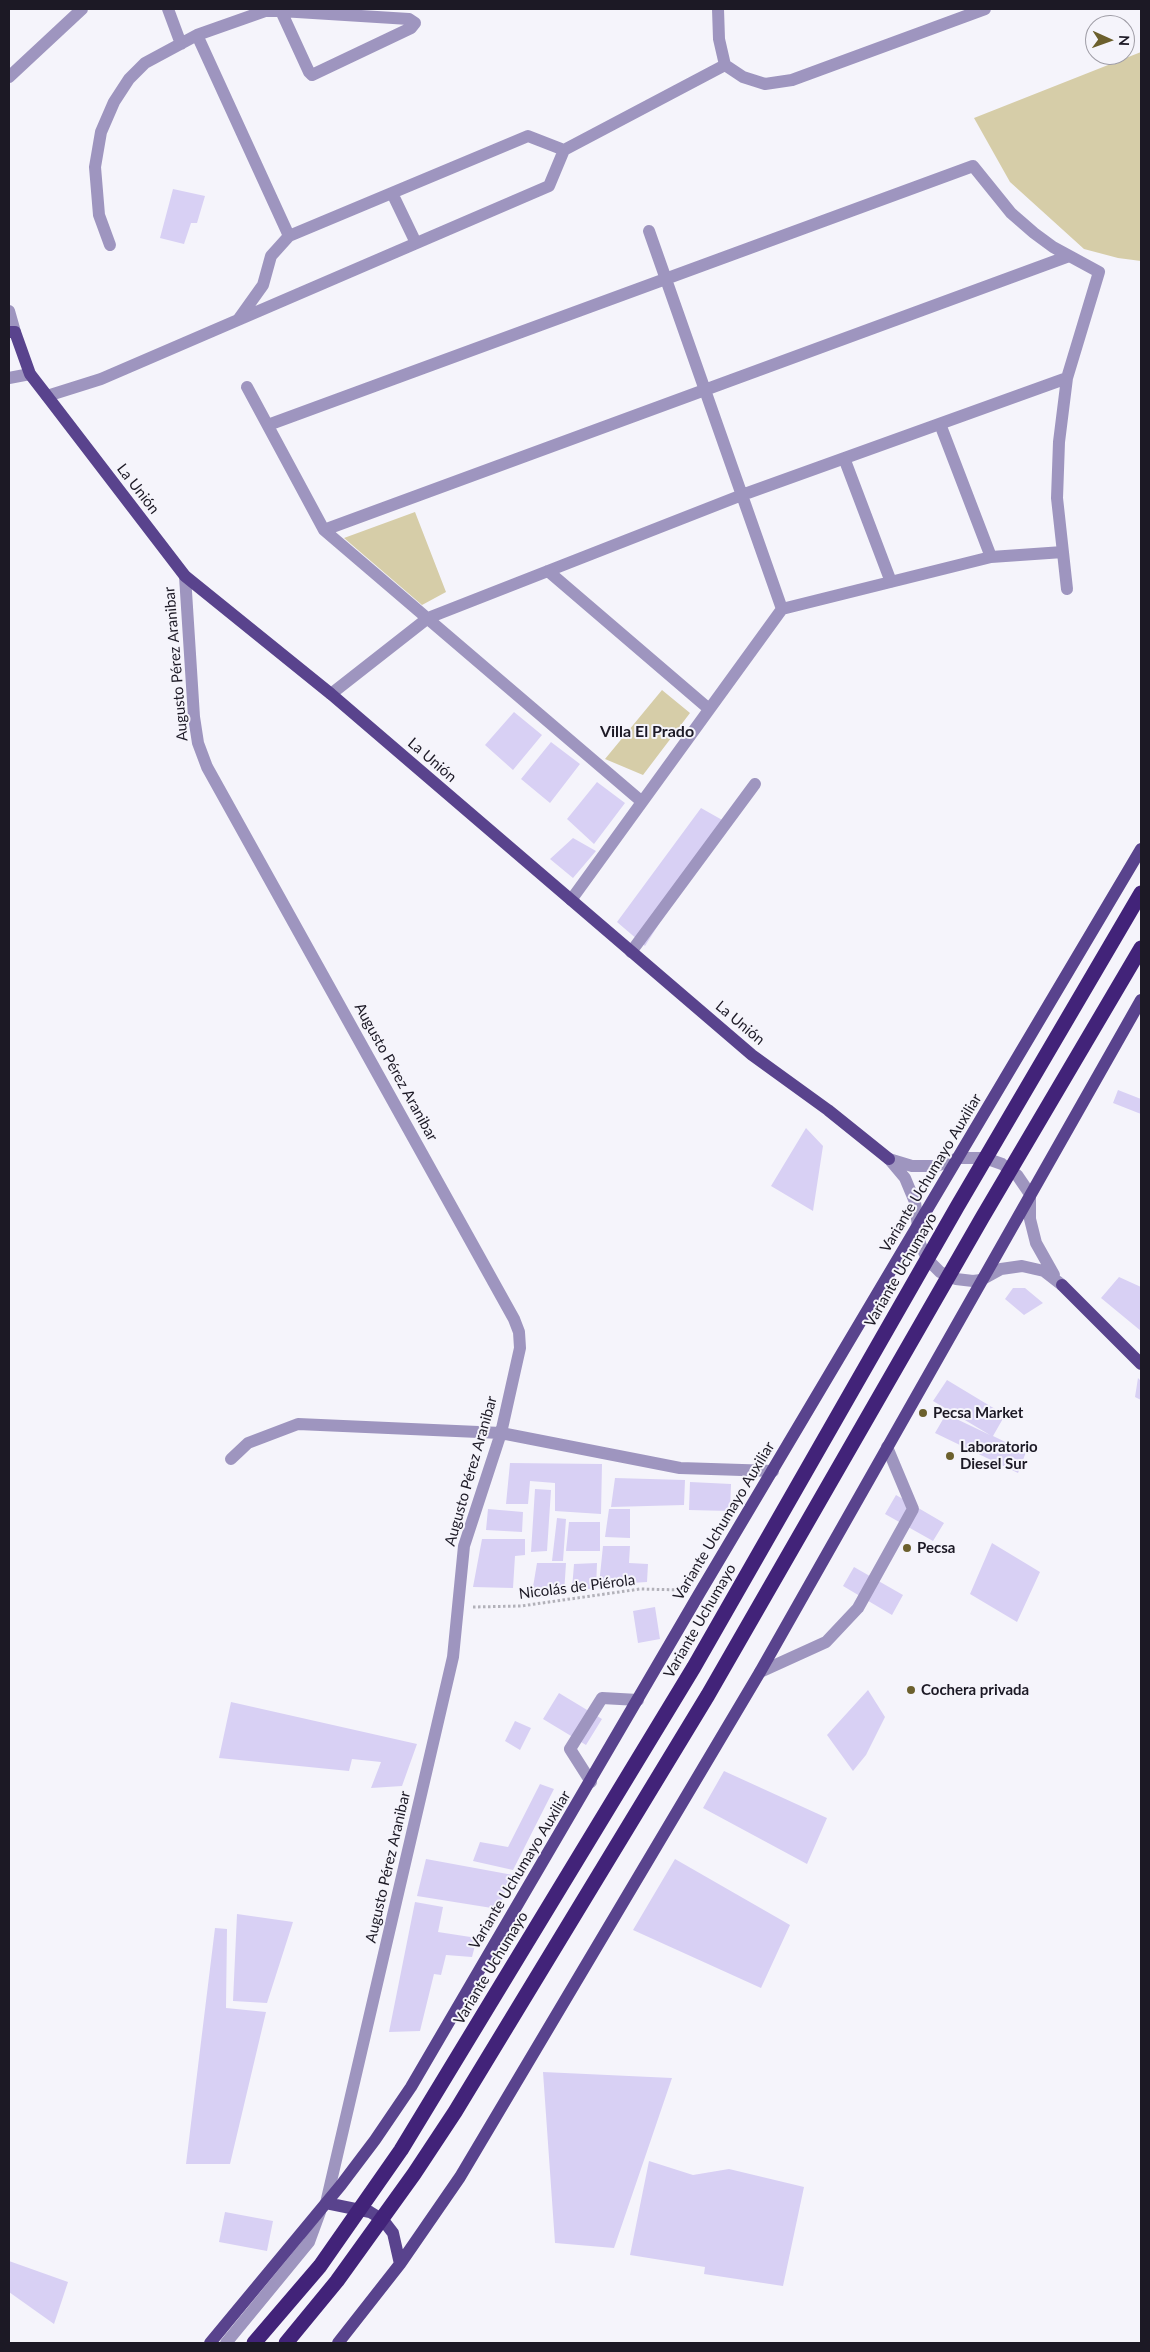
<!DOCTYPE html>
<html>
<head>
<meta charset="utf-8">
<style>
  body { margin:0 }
  #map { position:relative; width:1150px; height:2352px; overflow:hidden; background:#f5f4fb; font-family:Lato,sans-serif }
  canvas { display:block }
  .frame { position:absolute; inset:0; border:10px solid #1c1925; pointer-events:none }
  .north { position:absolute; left:1085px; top:15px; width:50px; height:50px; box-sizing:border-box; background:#f5f4fb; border:1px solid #9e9ca5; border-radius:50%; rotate:92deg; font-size:14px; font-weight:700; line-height:20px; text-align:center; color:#1c1925 }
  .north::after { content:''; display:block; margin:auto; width:18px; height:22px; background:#6c602d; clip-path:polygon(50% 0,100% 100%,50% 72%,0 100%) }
</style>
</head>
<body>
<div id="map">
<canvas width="1150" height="2352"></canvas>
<div class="frame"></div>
<div class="north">N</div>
</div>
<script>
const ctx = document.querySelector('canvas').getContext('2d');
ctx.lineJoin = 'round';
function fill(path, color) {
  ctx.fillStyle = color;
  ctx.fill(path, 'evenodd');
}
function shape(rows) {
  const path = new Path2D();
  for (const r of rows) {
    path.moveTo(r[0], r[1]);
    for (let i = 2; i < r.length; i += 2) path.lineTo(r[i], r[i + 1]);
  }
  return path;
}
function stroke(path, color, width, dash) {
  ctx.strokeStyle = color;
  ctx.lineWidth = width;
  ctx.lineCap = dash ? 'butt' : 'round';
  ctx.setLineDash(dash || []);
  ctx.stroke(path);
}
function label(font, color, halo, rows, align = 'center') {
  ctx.font = font + ' Lato,sans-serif';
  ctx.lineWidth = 4;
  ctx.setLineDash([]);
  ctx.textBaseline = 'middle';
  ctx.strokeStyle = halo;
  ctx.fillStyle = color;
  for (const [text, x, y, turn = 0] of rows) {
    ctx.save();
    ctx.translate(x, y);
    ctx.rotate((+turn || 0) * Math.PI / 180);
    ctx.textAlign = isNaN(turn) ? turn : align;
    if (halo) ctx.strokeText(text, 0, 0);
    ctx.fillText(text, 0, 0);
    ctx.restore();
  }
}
const green = shape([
  [1141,52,1141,261,1118,258,1084,249,1010,182,974,118],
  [415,512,446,592,422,605,344,538],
  [662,690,690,713,643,775,605,759]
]);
const building = shape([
  [173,189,205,196,197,223,191,223,184,244,160,238],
  [514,712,542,735,513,770,485,745],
  [551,742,580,764,550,803,521,779],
  [597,782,625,803,594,844,567,819],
  [701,808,724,821,645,946,617,922],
  [573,838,596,851,573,878,550,859],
  [1118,1090,1141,1099,1141,1114,1113,1103],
  [806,1128,823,1146,813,1211,771,1186],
  [1119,1277,1141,1287,1141,1331,1101,1298],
  [1013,1288,1025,1288,1043,1303,1024,1315,1005,1299],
  [1138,1378,1141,1381,1141,1400,1135,1397],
  [947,1380,1005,1415,993,1436,1026,1452,1018,1473,935,1433,946,1414,990,1435,933,1401],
  [510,1463,602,1464,601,1514,555,1511,555,1483,530,1481,528,1504,506,1504],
  [615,1478,685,1480,684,1505,611,1507],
  [690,1482,731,1484,730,1511,689,1510],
  [535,1489,551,1490,547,1551,531,1552],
  [896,1495,944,1523,933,1541,885,1514],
  [488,1509,523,1512,522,1532,486,1530],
  [609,1509,630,1509,630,1538,605,1537],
  [557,1518,566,1519,563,1561,552,1561],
  [569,1522,600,1522,600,1551,566,1551],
  [482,1539,525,1539,525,1555,515,1556,513,1588,473,1587],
  [992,1543,1040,1572,1017,1622,970,1594],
  [603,1546,630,1546,629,1563,648,1564,647,1582,599,1585],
  [537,1563,566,1563,564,1594,531,1599],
  [597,1563,596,1589,572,1589,574,1564],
  [854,1567,903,1595,892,1615,843,1586],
  [655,1607,660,1639,638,1643,633,1611],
  [868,1690,885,1717,866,1755,853,1771,827,1735],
  [559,1693,602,1719,586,1745,543,1719],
  [231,1702,417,1744,402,1786,371,1788,381,1762,352,1759,349,1771,219,1758],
  [515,1721,531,1728,520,1750,505,1741],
  [724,1771,827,1818,807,1864,703,1808],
  [540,1784,554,1789,513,1870,473,1861,480,1842,508,1847],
  [426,1859,513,1875,498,1909,417,1896],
  [675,1859,790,1925,761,1988,633,1930],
  [415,1902,443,1907,438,1932,477,1938,472,1957,446,1955,441,1975,434,1974,420,2031,389,2032],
  [237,1914,293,1922,267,2003,233,2001],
  [215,1928,227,1929,226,2008,266,2012,230,2164,186,2164],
  [543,2072,672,2078,614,2248,555,2243],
  [649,2161,693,2175,729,2169,804,2187,783,2286,704,2274,705,2267,630,2255],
  [225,2212,273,2221,267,2251,219,2242],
  [9,2261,68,2282,54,2324,9,2292]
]);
const path = shape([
  [473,1607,521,1606,640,1589,683,1590]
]);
const minor = shape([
  [168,9,181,44],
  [718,9,719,39,725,65,743,77,765,84,792,80,985,9],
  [281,11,309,72,312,75,411,28,415,23,409,19,281,11,265,11,197,35,289,236],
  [9,77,82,9],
  [392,193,416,243],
  [649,231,782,609],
  [110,245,99,215,95,167,101,132,114,102,129,79,145,63,197,35],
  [9,311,15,332],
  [238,320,263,285,271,256,289,236,528,136,564,150],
  [9,378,30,374],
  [247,387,324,530,641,801],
  [47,396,101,379,549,186,564,150,725,65],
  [940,424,991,557],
  [268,425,973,166,1011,213,1034,233,1053,247,1099,272,1067,378,1059,442,1057,498,1067,589],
  [844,458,891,582],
  [324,530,1069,256],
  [548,571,709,709],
  [185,576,194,717,198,743,207,767,514,1319,519,1332,520,1348,501,1433,464,1546,453,1657,326,2203],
  [331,694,428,618,742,495,1067,378],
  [571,900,782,609,991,557,1063,552],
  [631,952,755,784],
  [889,1159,905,1178,915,1202,920,1244,928,1260,940,1272,956,1279,973,1281,981,1280,1001,1269,1022,1266,1044,1271,1062,1285],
  [889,1159,912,1166,936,1166,959,1158,985,1158,1002,1164,1017,1175,1030,1194,1030,1219,1036,1243,1054,1275],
  [231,1459,248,1443,298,1424,501,1433,680,1468,773,1471],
  [760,1672,826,1642,858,1608,913,1509,887,1447],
  [591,1782,570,1749,602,1698,638,1700],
  [226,2343,309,2242,320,2212]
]);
const major = shape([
  [9,332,15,332,30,374,47,396,185,576,331,694,752,1055,828,1110,889,1159],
  [1062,1285,1141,1364],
  [326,2203,370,2212,383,2220,393,2233,400,2264],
  [210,2343,341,2185,375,2140,411,2087,699,1594,1141,849],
  [338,2343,400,2264,460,2177,760,1672,1141,1000]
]);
const highway = shape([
  [254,2343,320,2266,401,2150,694,1667,957,1207,1141,893],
  [286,2343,337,2281,414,2174,455,2112,708,1695,982,1218,1141,948]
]);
const markers = [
  [923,1413,5,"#6c602d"],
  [950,1456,5,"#6c602d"],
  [907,1548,5,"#6c602d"],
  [911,1690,5,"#6c602d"]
];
const streetNames = [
  ["La Unión",138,489,52],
  ["Augusto Pérez Aranibar",176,664,-95],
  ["La Unión",432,760,41],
  ["La Unión",740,1023,40],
  ["Augusto Pérez Aranibar",396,1072,61],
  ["Variante Uchumayo Auxiliar",931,1173,-59],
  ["Variante Uchumayo",901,1270,-60],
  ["Augusto Pérez Aranibar",471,1471,-74],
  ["Variante Uchumayo Auxiliar",724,1521,-59],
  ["Nicolás de Piérola",577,1587,-7],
  ["Variante Uchumayo",700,1621,-60],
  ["Augusto Pérez Aranibar",388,1867,-77],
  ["Variante Uchumayo Auxiliar",520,1870,-59],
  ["Variante Uchumayo",491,1968,-59]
];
const poiNames = [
  ["Pecsa Market",933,1413],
  ["Laboratorio",960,1447],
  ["Diesel Sur",960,1464],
  ["Pecsa",917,1548],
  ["Cochera privada",921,1690]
];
const neighbourhoodNames = [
  ["Villa El Prado",647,732]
];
fill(green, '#d6cda8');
fill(building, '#d8d0f4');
stroke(path, '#b2b1b9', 3, [2.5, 2.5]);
stroke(minor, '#9e95bf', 12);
stroke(major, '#59438d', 12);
stroke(highway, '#422379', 15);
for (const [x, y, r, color] of markers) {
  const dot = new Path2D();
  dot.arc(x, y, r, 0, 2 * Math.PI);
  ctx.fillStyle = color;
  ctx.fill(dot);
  stroke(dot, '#f5f4fb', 2);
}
label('15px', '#1c1925', '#f5f4fb', streetNames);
label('bold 15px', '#1c1925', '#f5f4fb', poiNames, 'left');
label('bold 16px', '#1c1925', '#f5f4fb', neighbourhoodNames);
</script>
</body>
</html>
